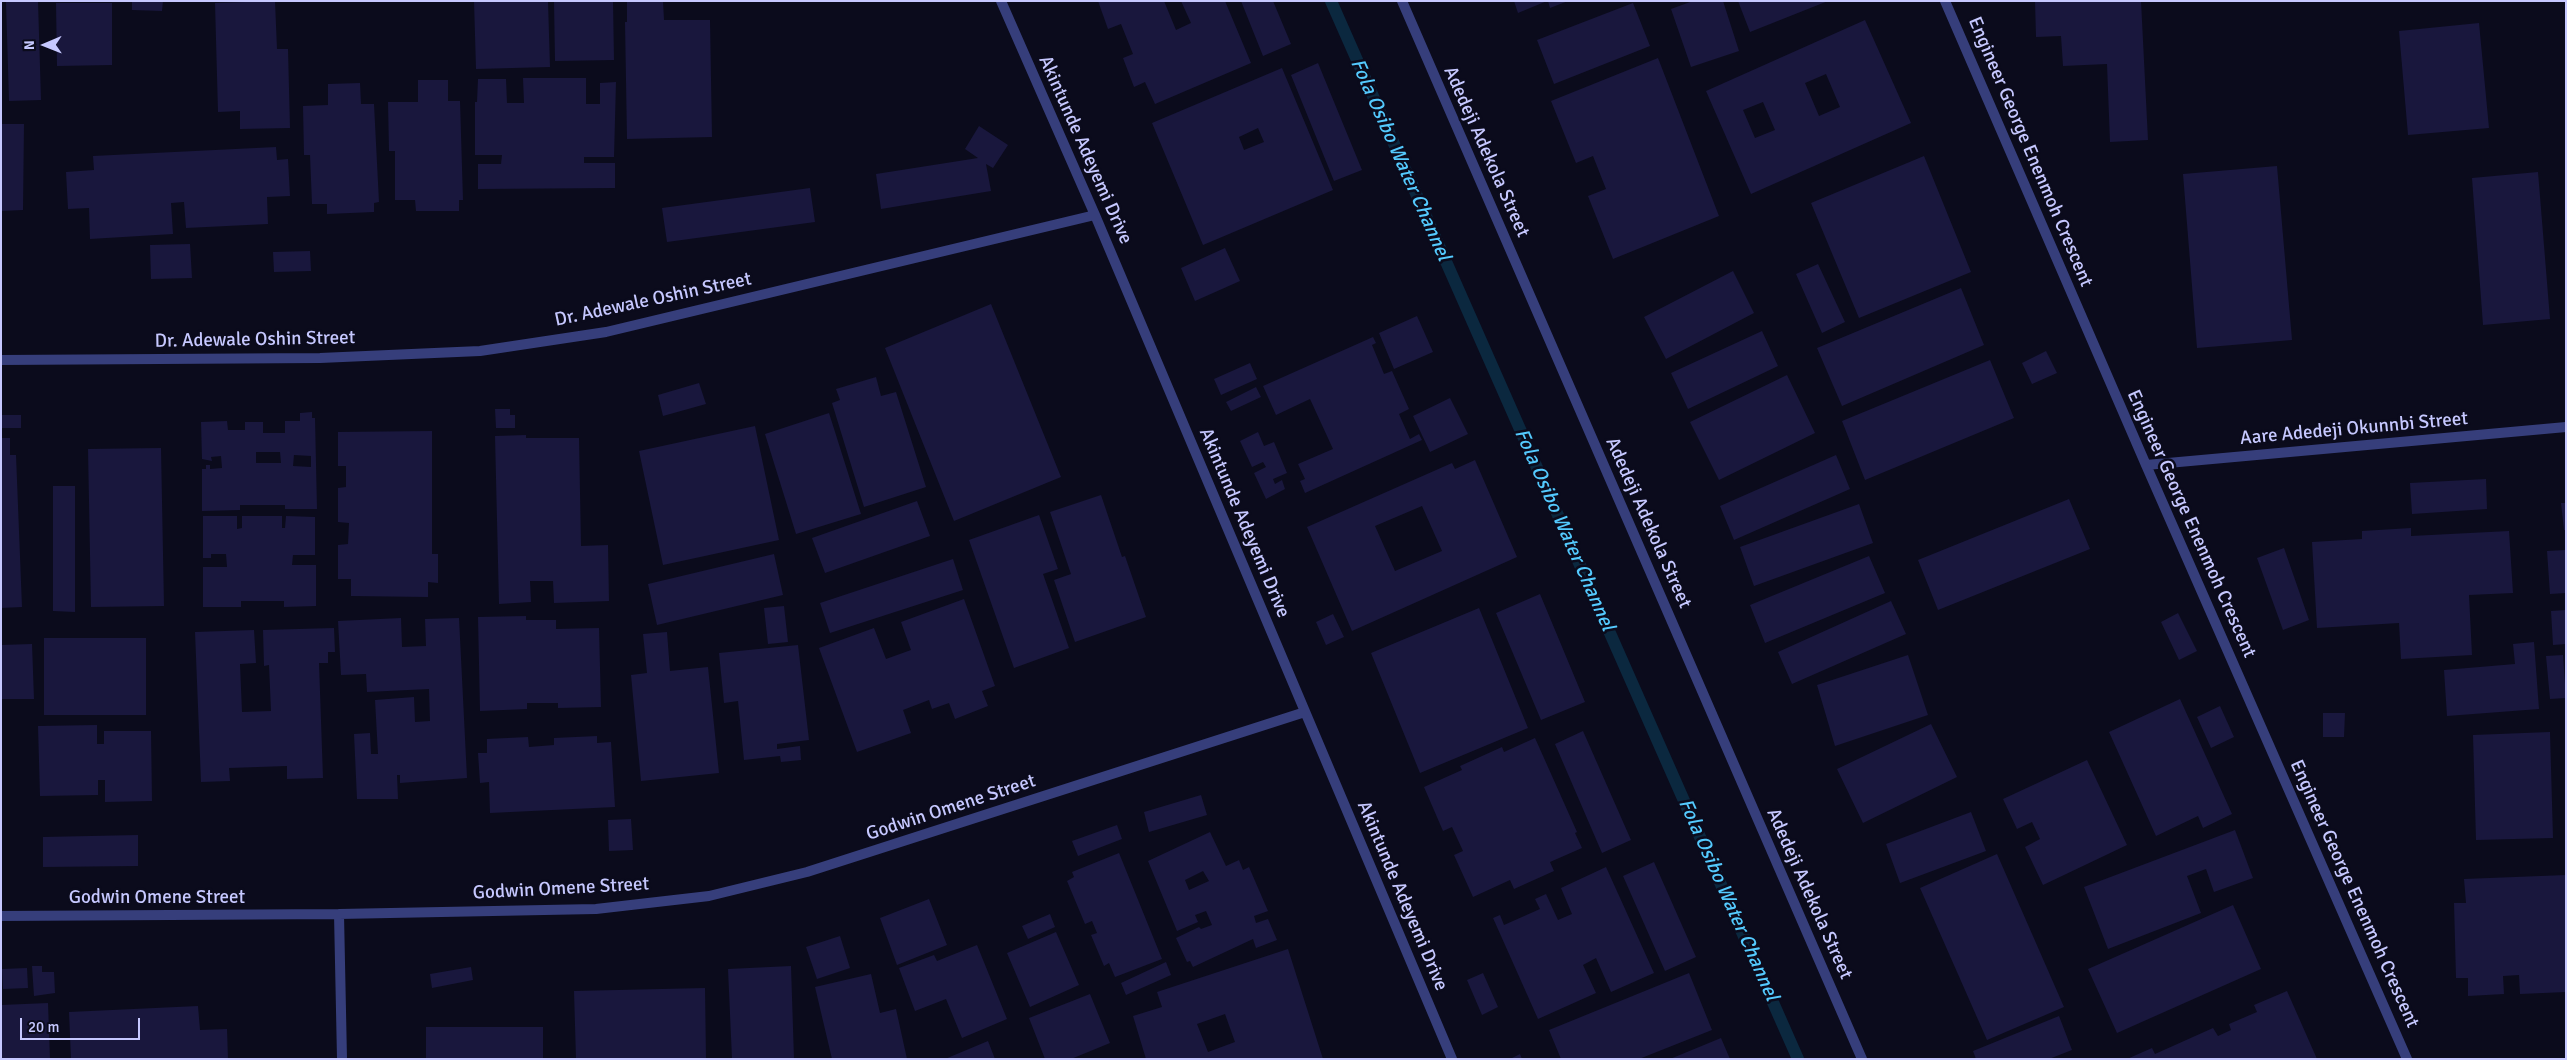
<!DOCTYPE html>
<html>
<head>
<meta charset="utf-8">
<style>
  body { margin:0 }
  #map { position:relative; width:2567px; height:1060px; overflow:hidden; background:#0b0b1c; font-family:Signika,sans-serif }
  canvas { display:block }
  .frame { position:absolute; inset:0; border:2px solid #c6c8ff; pointer-events:none }
  .north { position:absolute; left:20px; top:20px; width:50px; height:50px; -webkit-text-stroke:4px #0b0b1c; paint-order:stroke; rotate:269deg; font-size:14px; font-weight:700; line-height:20px; text-align:center; color:#c6c8ff }
  .north::after { content:''; display:block; margin:auto; width:18px; height:22px; background:#c6c8ff; clip-path:polygon(50% 0,100% 100%,50% 72%,0 100%) }
  .scale { position:absolute; left:20px; top:1018px; width:120px; height:22px; box-sizing:border-box; border:2px solid #c6c8ff; border-top:0; padding-left:6px; font-size:15px; line-height:18px; white-space:nowrap; color:#c6c8ff; -webkit-text-stroke:4px #0b0b1c; paint-order:stroke }
</style>
</head>
<body>
<div id="map">
<canvas width="2567" height="1060"></canvas>
<div class="frame"></div>
<div class="north">N</div>
<div class="scale">20 m</div>
</div>
<script>
const ctx = document.querySelector('canvas').getContext('2d');
ctx.lineJoin = 'round';
function shape(rows) {
  const path = new Path2D();
  for (const r of rows) {
    path.moveTo(r[0], r[1]);
    for (let i = 2; i < r.length; i += 2) path.lineTo(r[i], r[i + 1]);
  }
  return path;
}
function stroke(path, color, width, dash) {
  ctx.strokeStyle = color;
  ctx.lineWidth = width;
  ctx.lineCap = dash ? 'butt' : 'round';
  ctx.setLineDash(dash || []);
  ctx.stroke(path);
}
function fill(path, color) {
  ctx.fillStyle = color;
  ctx.fill(path, 'evenodd');
}
function label(font, color, halo, rows, align = 'center') {
  ctx.font = font + ' Signika,sans-serif';
  ctx.lineWidth = 5;
  ctx.setLineDash([]);
  ctx.textBaseline = 'middle';
  ctx.strokeStyle = halo;
  ctx.fillStyle = color;
  for (const [text, x, y, turn = 0] of rows) {
    ctx.save();
    ctx.translate(x, y);
    ctx.rotate((+turn || 0) * Math.PI / 180);
    ctx.textAlign = isNaN(turn) ? turn : align;
    if (halo) ctx.strokeText(text, 0, 0);
    ctx.fillText(text, 0, 0);
    ctx.restore();
  }
}
const stream = shape([
  [1331,1,1798,1059]
]);
const building = shape([
  [38,1,41,100,9,101,6,2],
  [132,1,163,1,162,11,132,10],
  [275,1,277,49,288,49,290,128,240,129,240,111,218,112,215,3],
  [474,1,548,1,550,67,476,69],
  [554,1,613,1,614,60,555,61],
  [627,1,663,1,664,20,710,20,712,137,627,139,625,22,627,22],
  [1098,1,1164,1,1176,30,1191,23,1181,1,1225,1,1251,63,1155,104,1145,82,1134,87,1123,58,1133,54,1121,24,1108,29],
  [1241,1,1273,1,1291,44,1263,56],
  [1514,1,1547,1,1518,13],
  [1548,1,1568,1,1550,8],
  [1693,1,1723,1,1739,51,1691,67,1671,9],
  [1738,1,1828,1,1750,32],
  [2035,1,2141,1,2148,140,2110,142,2107,64,2063,66,2061,36,2036,37],
  [56,3,112,3,112,65,57,66],
  [1633,3,1650,46,1554,84,1537,40],
  [1865,20,1911,123,1751,194,1706,91],
  [1826,74,1840,107,1819,116,1805,83],
  [1763,102,1775,130,1755,138,1743,110],
  [2479,23,2489,128,2408,135,2399,31],
  [1658,58,1719,216,1613,259,1588,196,1606,189,1593,156,1576,163,1551,101],
  [1318,63,1362,170,1334,181,1291,75],
  [1282,68,1333,190,1203,245,1152,123],
  [1258,128,1264,142,1244,150,1239,137],
  [523,78,586,78,586,104,600,104,600,83,616,82,614,157,584,157,584,163,615,163,615,188,478,189,478,164,501,164,502,155,475,155,475,102,477,102,478,79,506,79,507,103,524,103],
  [418,80,448,80,448,101,460,101,463,200,459,200,459,211,416,211,415,200,395,200,395,151,389,151,388,102,418,102],
  [360,83,361,104,374,104,379,202,374,203,374,212,327,214,327,204,312,204,310,155,304,155,303,106,328,105,328,84],
  [1,124,24,124,23,210,1,211],
  [979,126,1008,145,993,168,986,164,991,191,881,209,876,174,978,158,965,149],
  [276,147,277,160,288,159,290,196,267,197,268,224,186,228,184,202,171,203,173,234,90,239,89,208,68,209,66,172,94,170,93,156],
  [1924,156,1971,272,1859,318,1811,203],
  [2277,166,2292,340,2197,348,2183,174],
  [2538,172,2550,319,2483,325,2472,178],
  [810,188,815,222,667,242,662,208],
  [190,244,192,278,151,279,150,245],
  [1225,248,1240,281,1195,301,1181,268],
  [310,251,311,271,274,272,273,252],
  [1818,264,1845,322,1822,333,1796,274],
  [1733,271,1754,313,1666,359,1644,317],
  [1961,288,1984,345,1842,406,1817,348],
  [991,304,1061,477,954,521,885,348],
  [1417,316,1433,352,1394,369,1379,333],
  [1762,331,1778,366,1688,409,1671,373],
  [1373,337,1376,343,1372,345,1384,374,1392,371,1409,409,1399,414,1410,439,1419,434,1422,440,1305,493,1300,481,1305,479,1298,464,1333,449,1310,399,1276,415,1263,386],
  [2046,351,2057,373,2032,384,2022,363],
  [1990,360,2014,418,1865,480,1842,421],
  [1250,363,1257,379,1221,395,1214,379],
  [1787,375,1815,433,1719,480,1690,422],
  [876,377,881,396,896,392,926,487,864,507,832,403,840,400,836,389],
  [699,383,706,404,663,416,658,395],
  [1256,387,1261,397,1231,411,1226,402],
  [1450,398,1468,434,1430,452,1413,416],
  [495,409,510,409,510,415,515,415,515,428,496,428],
  [312,412,312,418,315,418,317,509,285,509,285,505,240,505,240,510,202,511,202,469,206,469,206,465,210,465,210,469,222,468,221,456,211,457,212,461,202,459,201,422,227,421,228,430,245,430,245,422,263,422,263,433,285,433,285,421,300,421,300,413],
  [256,452,280,452,281,463,256,463],
  [294,455,311,456,311,467,293,466],
  [829,413,861,514,796,534,765,434],
  [1,415,21,415,21,428,1,428],
  [755,426,779,540,663,565,639,451],
  [432,431,432,554,438,554,438,583,428,582,428,597,351,596,351,579,338,579,338,545,348,544,349,523,338,522,338,488,346,487,346,466,338,466,338,432],
  [1258,432,1264,446,1274,442,1287,473,1273,479,1275,484,1282,480,1285,489,1266,499,1254,473,1266,467,1263,462,1252,467,1240,441],
  [526,435,526,438,579,438,581,546,608,545,609,601,554,603,553,581,530,581,531,602,499,604,495,436],
  [1,438,10,438,10,455,16,455,22,607,1,608],
  [161,448,164,606,91,607,88,449],
  [1836,455,1850,489,1734,540,1720,506],
  [1475,460,1517,557,1352,631,1307,527,1452,463,1455,469],
  [1422,506,1442,551,1395,571,1375,526],
  [2486,479,2487,509,2412,514,2410,483],
  [53,486,75,486,75,612,53,611],
  [1101,495,1122,557,1125,556,1146,617,1075,642,1054,580,1071,574,1050,512],
  [2069,499,2090,549,1938,610,1918,560],
  [917,501,930,536,825,573,812,538],
  [2561,503,2566,503,2566,530,2564,530],
  [1859,504,1873,543,1754,586,1740,547],
  [1039,515,1058,569,1043,574,1069,648,1014,668,969,540],
  [203,516,237,516,237,529,242,528,242,516,282,516,282,528,285,528,286,516,315,517,315,555,293,555,292,565,316,565,316,606,284,607,284,601,241,601,241,607,203,607,203,567,227,567,226,554,211,554,211,558,203,558],
  [2411,528,2411,536,2509,531,2513,593,2469,595,2472,655,2401,659,2399,623,2317,628,2312,542,2362,539,2362,531],
  [2284,548,2309,620,2283,630,2257,558],
  [2566,550,2566,593,2550,594,2547,551],
  [774,554,783,595,657,625,648,584],
  [1869,556,1885,593,1765,643,1750,605],
  [953,559,963,590,830,633,820,603],
  [1540,594,1585,702,1541,720,1496,613],
  [964,599,995,686,982,691,988,706,955,719,949,703,932,709,929,700,903,710,911,733,857,752,819,648,874,628,886,659,911,650,901,622],
  [1891,601,1906,634,1792,684,1778,652],
  [784,606,788,642,768,644,764,608],
  [1479,608,1528,728,1420,773,1371,653],
  [2566,610,2566,644,2553,645,2551,611],
  [2178,613,2197,651,2179,660,2161,622],
  [1333,614,1344,637,1326,645,1316,622],
  [526,616,526,620,556,620,556,629,599,628,601,707,558,708,558,703,527,703,527,709,480,711,478,617],
  [401,618,402,647,426,646,425,619,459,618,467,778,400,783,400,775,397,775,398,799,357,799,354,734,370,733,371,754,378,754,375,700,414,697,415,722,430,721,429,689,367,692,366,674,341,675,338,621],
  [334,628,335,652,328,652,328,663,319,663,323,778,287,779,287,766,229,768,230,781,201,782,195,632,254,630,256,663,240,664,242,712,271,711,269,665,264,666,263,630],
  [667,632,670,671,708,667,719,773,641,781,631,675,647,673,643,634],
  [44,638,146,638,146,715,44,715],
  [2534,642,2539,709,2447,716,2444,670,2515,664,2513,644],
  [32,644,34,699,1,699,1,645],
  [798,645,809,740,777,744,777,749,800,746,801,760,781,762,780,756,744,760,738,701,724,703,719,653],
  [1908,655,1928,715,1835,746,1817,685],
  [2563,655,2566,698,2550,699,2546,656],
  [2180,699,2232,814,2203,828,2198,816,2156,836,2109,732],
  [2220,706,2234,737,2211,748,2197,717],
  [2323,713,2345,713,2344,737,2323,737],
  [1931,724,1957,777,1863,823,1837,769],
  [97,725,97,744,104,744,104,731,151,731,152,801,105,802,105,780,98,780,98,795,40,796,38,726],
  [1583,731,1631,840,1602,853,1555,744],
  [2550,732,2553,838,2476,840,2473,735],
  [597,736,597,743,611,742,615,807,490,813,489,782,480,783,478,753,487,753,487,739,528,737,529,747,554,745,554,738],
  [1535,738,1577,832,1575,833,1582,848,1550,862,1554,871,1514,889,1510,880,1473,897,1454,855,1463,851,1452,827,1443,831,1424,787,1462,770,1460,766,1502,747,1504,752],
  [2087,760,2127,845,2043,885,2025,847,2040,839,2032,822,2017,829,2003,799],
  [1201,795,1207,815,1149,832,1144,812],
  [1971,812,1986,851,1900,883,1886,844],
  [631,819,633,850,609,851,608,820],
  [1117,825,1122,839,1078,856,1072,841],
  [2235,830,2253,878,2214,892,2206,869,2187,876,2201,913,2108,949,2084,887],
  [1210,832,1226,866,1239,860,1243,870,1249,867,1268,911,1254,916,1256,923,1268,919,1277,940,1256,948,1253,939,1193,967,1190,961,1187,962,1176,938,1199,927,1201,929,1212,925,1206,911,1195,915,1198,922,1177,931,1148,861],
  [1203,871,1209,881,1189,890,1185,880],
  [138,835,138,866,43,867,43,837],
  [1119,853,1162,959,1115,977,1109,963,1104,966,1091,935,1097,933,1092,921,1085,924,1067,881,1074,877,1072,872],
  [1997,854,2064,1007,1987,1040,1920,888],
  [1654,862,1696,957,1665,971,1623,876],
  [1606,867,1654,973,1611,992,1596,958,1583,965,1596,993,1538,1019,1493,918,1500,915,1504,925,1540,909,1535,899,1546,894,1558,920,1572,914,1561,888],
  [2566,875,2566,992,2520,994,2519,975,2503,976,2504,994,2468,996,2468,978,2456,978,2454,903,2466,903,2464,879],
  [929,899,947,945,897,965,880,918],
  [2233,905,2261,969,2117,1033,2088,969],
  [1050,914,1055,927,1028,939,1022,926],
  [1056,932,1079,985,1030,1007,1007,953],
  [840,936,850,968,817,979,806,947],
  [977,945,1007,1019,962,1038,946,999,915,1011,899,968,934,955,937,961],
  [1288,949,1323,1059,1146,1059,1133,1016,1162,1007,1157,992],
  [1225,1014,1235,1042,1208,1052,1197,1024],
  [1166,962,1171,975,1126,995,1121,983],
  [32,966,42,966,42,972,54,972,55,993,34,996],
  [791,966,794,1059,732,1059,728,969],
  [471,967,473,980,432,988,430,974],
  [27,968,28,988,3,989,2,969],
  [1483,973,1498,1007,1482,1015,1467,980],
  [1689,973,1712,1030,1639,1059,1561,1059,1549,1030],
  [871,974,880,1013,896,1009,907,1059,832,1059,815,987],
  [705,988,706,1059,576,1059,574,991],
  [2287,991,2317,1059,2127,1059,2152,1048,2155,1054,2213,1028,2218,1036,2231,1030,2229,1024,2257,1012,2254,1005],
  [1090,994,1110,1043,1071,1059,1045,1059,1029,1018],
  [48,1003,50,1059,1,1059,1,1005],
  [198,1006,200,1030,227,1029,228,1059,71,1059,69,1012],
  [2059,1016,2072,1050,2049,1059,1976,1059,1973,1051],
  [426,1027,543,1027,543,1059,426,1059],
  [1721,1038,1730,1059,1670,1059],
  [988,1041,995,1059,945,1059],
  [1520,1054,1522,1059,1510,1059]
]);
const street = shape([
  [1001,1,1095,215,1452,1059],
  [1402,1,1862,1059],
  [1945,1,2146,465,2407,1059],
  [1,360,320,358,480,351,606,332,1095,215],
  [2146,465,2566,427],
  [339,914,342,1059],
  [1,916,339,914,596,909,709,896,807,872,1305,712]
]);
const streetNames = [
  ["Akintunde Adeyemi Drive",1085,150,66],
  ["Adedeji Adekola Street",1486,152,66],
  ["Engineer George Enenmoh Crescent",2030,152,67],
  ["Dr. Adewale Oshin Street",653,300,-12],
  ["Dr. Adewale Oshin Street",255,340,-1],
  ["Aare Adedeji Okunnbi Street",2354,429,-5],
  ["Akintunde Adeyemi Drive",1244,523,67],
  ["Adedeji Adekola Street",1648,523,66],
  ["Engineer George Enenmoh Crescent",2191,524,66],
  ["Godwin Omene Street",951,808,-18],
  ["Godwin Omene Street",561,889,-3],
  ["Adedeji Adekola Street",1809,894,66],
  ["Engineer George Enenmoh Crescent",2354,894,66],
  ["Akintunde Adeyemi Drive",1402,896,67],
  ["Godwin Omene Street",157,898]
];
const waterNames = [
  ["Fola Osibo Water Channel",1400,160,66],
  ["Fola Osibo Water Channel",1564,530,66],
  ["Fola Osibo Water Channel",1728,900,66]
];
stroke(stream, '#0b283f', 12);
fill(building, '#19173d');
stroke(street, '#363e7b', 10);
label('19px', '#c6c8ff', '#0b0b1c', streetNames);
label('italic 20px', '#54cafe', '#0b0b1c', waterNames);
</script>
</body>
</html>
